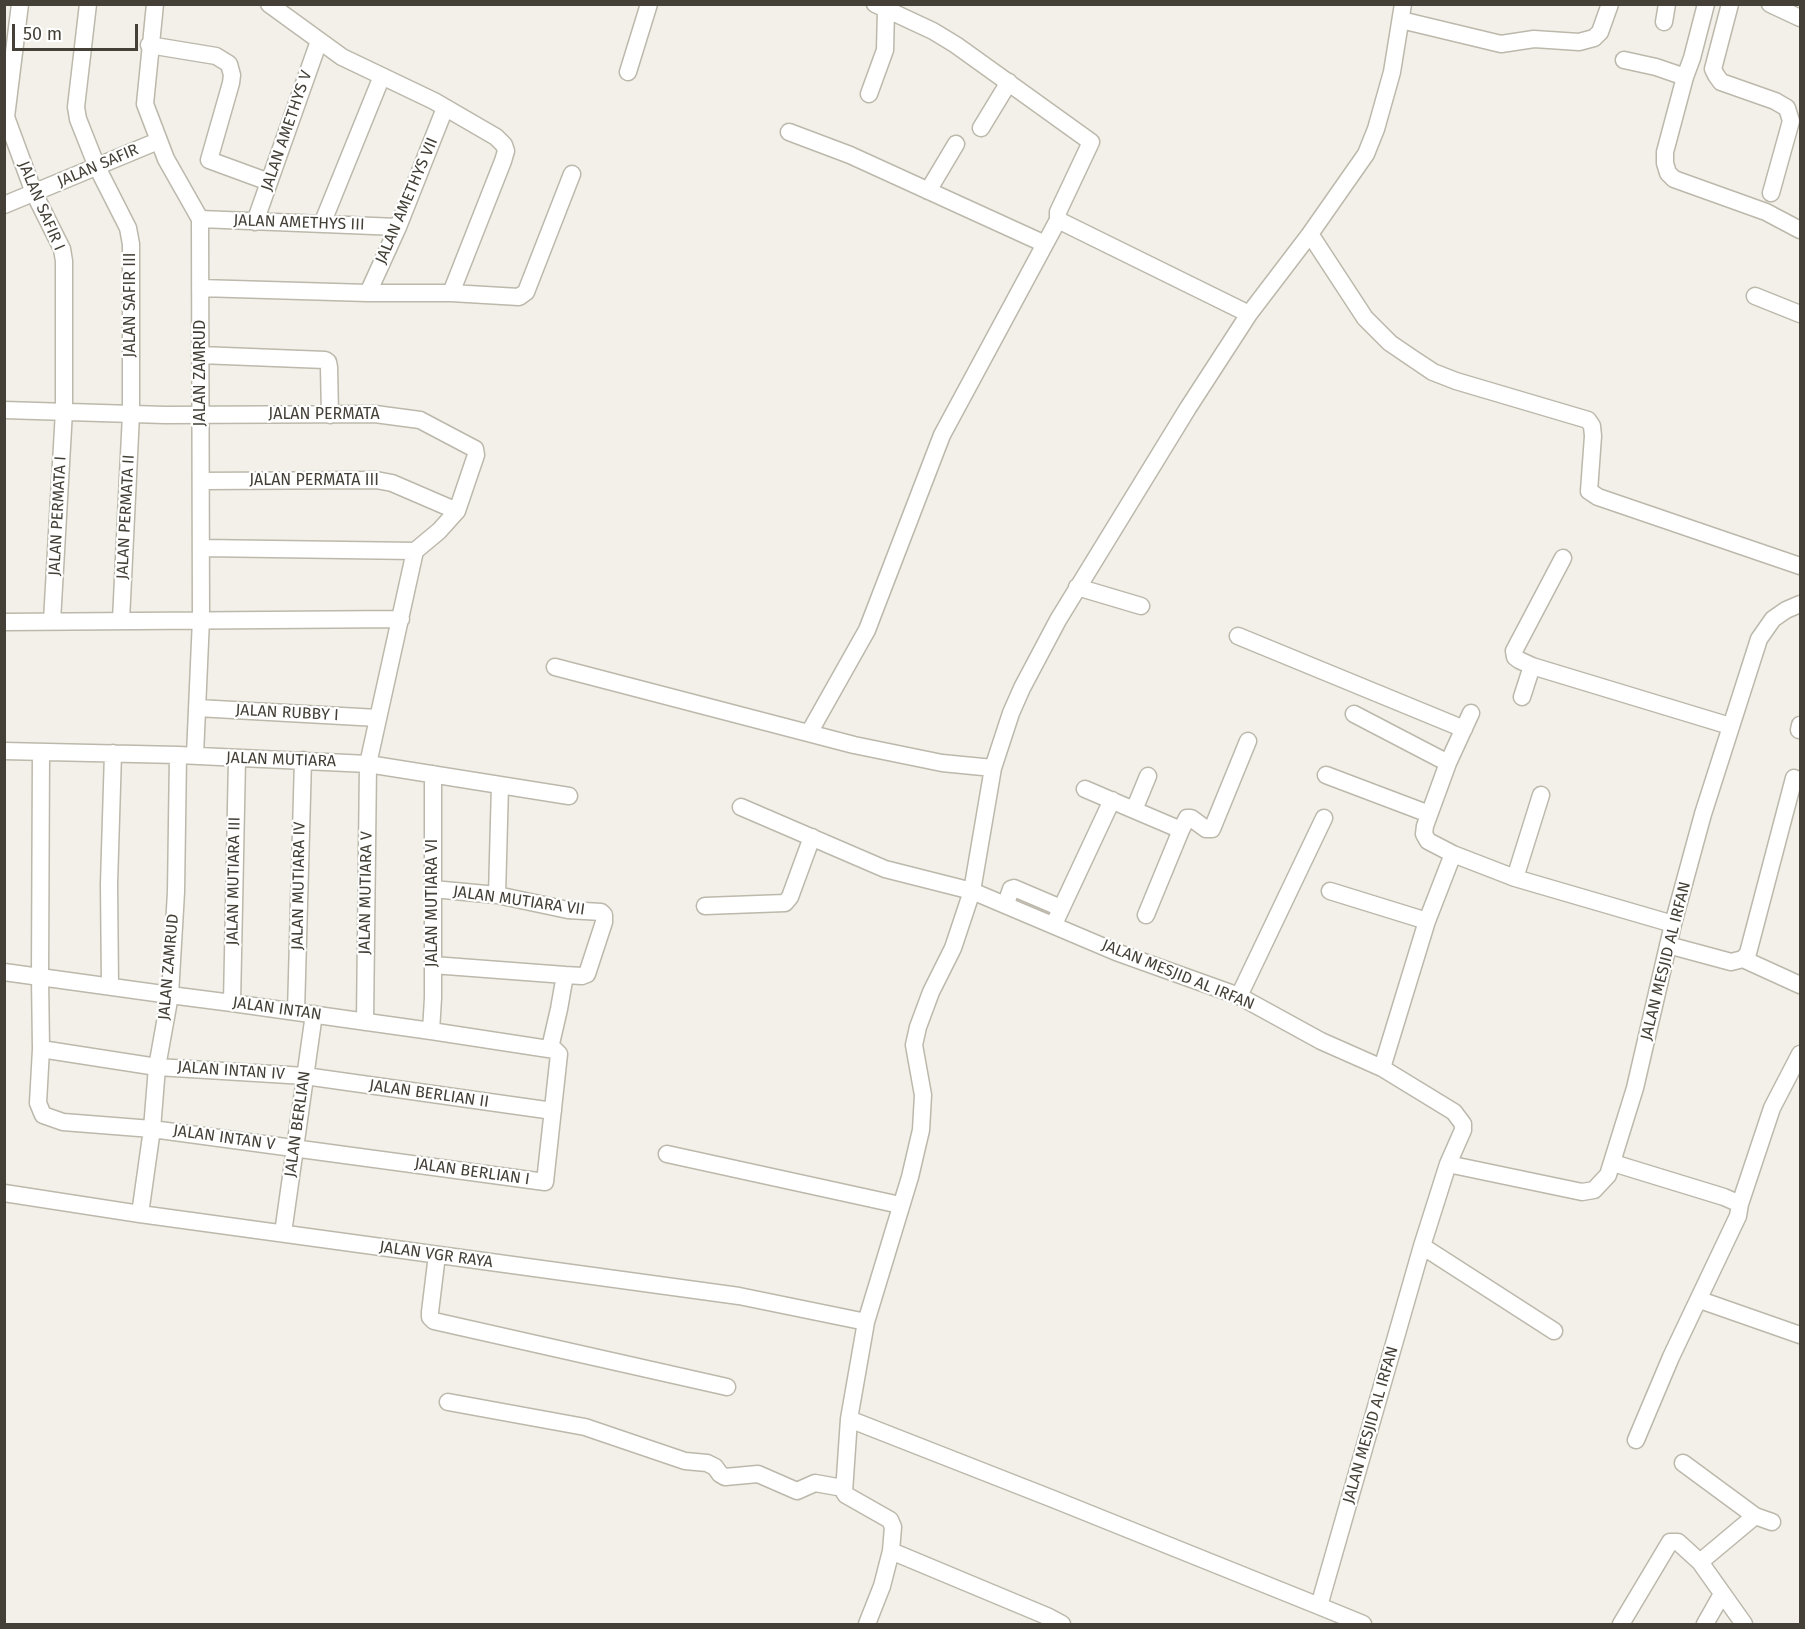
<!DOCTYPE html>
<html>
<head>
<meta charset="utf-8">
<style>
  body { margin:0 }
  #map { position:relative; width:1805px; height:1629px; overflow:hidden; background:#f2f0e8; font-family:"Fira Sans",sans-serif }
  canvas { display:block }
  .frame { position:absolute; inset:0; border:6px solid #444037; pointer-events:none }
  .scale { position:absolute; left:12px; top:24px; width:126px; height:27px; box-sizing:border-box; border:3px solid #444037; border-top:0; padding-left:8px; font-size:18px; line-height:21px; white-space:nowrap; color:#444037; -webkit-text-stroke:4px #fff; paint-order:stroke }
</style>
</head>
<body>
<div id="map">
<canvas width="1805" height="1629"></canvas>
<div class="frame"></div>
<div class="scale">50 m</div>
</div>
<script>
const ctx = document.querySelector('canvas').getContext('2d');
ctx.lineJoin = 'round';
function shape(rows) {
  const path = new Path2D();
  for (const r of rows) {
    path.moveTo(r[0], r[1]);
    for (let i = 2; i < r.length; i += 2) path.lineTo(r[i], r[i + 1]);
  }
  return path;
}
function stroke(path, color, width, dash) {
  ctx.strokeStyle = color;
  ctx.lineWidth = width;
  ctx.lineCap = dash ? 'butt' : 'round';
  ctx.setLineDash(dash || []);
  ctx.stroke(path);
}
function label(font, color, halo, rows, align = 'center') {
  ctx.font = font + ' "Fira Sans",sans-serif';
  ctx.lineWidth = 4.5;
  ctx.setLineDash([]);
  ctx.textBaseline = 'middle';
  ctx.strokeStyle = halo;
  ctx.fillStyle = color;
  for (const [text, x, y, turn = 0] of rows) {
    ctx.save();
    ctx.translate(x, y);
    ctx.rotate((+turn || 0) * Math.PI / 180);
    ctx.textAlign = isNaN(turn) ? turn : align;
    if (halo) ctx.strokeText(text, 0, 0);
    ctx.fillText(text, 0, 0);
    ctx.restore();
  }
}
const minor = shape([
  [20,4,6,117,34,193,62,249,64,261,64,411,52,621],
  [88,4,76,107,78,119,97,167,128,228,131,244,131,414,121,620],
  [155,4,145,104,166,159,200,219,201,619,195,755],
  [269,4,342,57,434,101,496,137,504,145,506,151,503,161,451,293],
  [875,4,933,31,956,45,1091,142,1058,212,1058,220,1249,314],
  [1730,4,1713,69,1716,75,1721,82,1775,101,1787,108,1791,121,1771,193],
  [1770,4,1800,18],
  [1401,20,1501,44,1534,39,1579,42,1594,38,1600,32,1610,4],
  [1664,22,1667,4],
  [149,45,216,56,229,64,232,75,231,83,209,160,269,182],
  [1624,60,1656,67,1685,77,1692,58,1706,4],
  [628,72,649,4],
  [1685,77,1665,152,1665,163,1668,173,1674,179,1766,212,1800,230],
  [869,94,885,50,886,10],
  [981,128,1009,82],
  [789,132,850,155,1045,244],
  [928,191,956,144],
  [4,205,158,141],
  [200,219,398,227],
  [255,222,319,41],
  [322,224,382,76],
  [1310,234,1365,318,1390,343,1412,358,1433,372,1456,381,1588,420,1592,426,1593,436,1589,491,1598,497,1800,566],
  [200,288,368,293,451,293,519,297,526,292,572,174],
  [368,293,398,227,445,108],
  [1755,296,1800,314],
  [200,355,325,360,328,362,329,367,330,415],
  [4,410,165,415,375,414,420,420,475,449,476,455,457,511,439,531,415,551,368,764,365,1022],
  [201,481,376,480,392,483,457,511],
  [201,548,415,551],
  [1077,587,1141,606],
  [4,622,401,619],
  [1238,636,1464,729],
  [1532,666,1519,660,1515,657,1514,651,1563,558],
  [555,667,854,745,942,763,993,768],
  [1522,697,1532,666,1730,726],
  [197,708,378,718],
  [1354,714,1448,763],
  [1799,730,1800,725],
  [809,733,867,630,942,435,1058,220],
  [4,751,178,755,368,764,569,796],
  [1326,775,1429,814],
  [1085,789,1134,810,1148,776],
  [741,807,885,869,972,891,1116,952,1239,996,1321,1041,1382,1068,1454,1112,1463,1124,1463,1130,1448,1164],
  [1134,810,1181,830,1146,915],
  [1181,830,1187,818,1191,818,1206,829,1212,829,1248,741],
  [1453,854,1515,878,1673,924],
  [1515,878,1541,795],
  [433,889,497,895,568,910,601,912,604,915,604,922,587,974,582,976,565,975],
  [1330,891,1427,921],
  [497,895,500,785],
  [1006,904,1011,889,1014,888,1061,908],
  [705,906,785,903,790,897,812,837],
  [1054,924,1112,800],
  [1668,945,1731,962,1743,959,1748,953,1794,778],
  [1743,959,1800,985],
  [433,965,565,975,559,1009,550,1048],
  [4,972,40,977,170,995,232,1003,431,1031,555,1050,559,1054,545,1182,152,1129,63,1122,43,1115,38,1103,41,1049,40,977,41,752],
  [110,986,109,884,113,753],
  [1239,996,1324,818],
  [232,1003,237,759],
  [296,1012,303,760],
  [431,1031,433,998,433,774],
  [41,1049,157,1067,305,1076,553,1111],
  [1382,1068,1427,921,1453,854,1428,841,1424,834,1425,826,1448,763,1471,713],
  [667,1154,900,1205],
  [1613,1163,1724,1197,1740,1204,1738,1216,1671,1357,1636,1440],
  [4,1193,140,1214,739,1296,866,1322],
  [1740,1204,1772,1108,1800,1054],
  [140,1214,152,1129,157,1067,170,995,176,892,178,755],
  [283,1233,314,1014],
  [1422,1246,1554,1331],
  [437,1255,430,1312,430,1317,434,1321,727,1387],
  [1700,1300,1800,1335],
  [448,1402,585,1427,685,1461,707,1463,715,1467,720,1474,725,1477,758,1474,797,1491,815,1483,843,1488],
  [849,1419,1053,1499,1319,1606],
  [1683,1463,1755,1516,1772,1522],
  [891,1551,1049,1617,1062,1624],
  [1700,1562,1755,1516],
  [867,1624,882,1586,891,1551,893,1527,890,1520,846,1495,844,1492,849,1419,866,1322,910,1177,921,1130,923,1095,914,1045,918,1027,931,992,953,948,972,891,993,768,1011,713,1022,688,1058,620,1188,408,1249,314,1310,234,1366,154,1376,129,1392,72,1403,4],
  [1363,1624,1319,1606,1422,1246,1448,1164,1582,1192,1594,1190,1608,1175,1635,1088,1673,924,1703,814,1759,639,1773,619,1786,610,1800,604],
  [1621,1624,1670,1542,1678,1542,1700,1562,1744,1624],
  [1705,1624,1722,1594]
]);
const streetNames = [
  ["JALAN AMETHYS V",287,131,-71],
  ["JALAN SAFIR",98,166,-23],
  ["JALAN AMETHYS VII",407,201,-67],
  ["JALAN SAFIR I",41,206,67],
  ["JALAN AMETHYS III",299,223,2],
  ["JALAN SAFIR III",131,305,-90],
  ["JALAN ZAMRUD",201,373,-90],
  ["JALAN PERMATA",324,415],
  ["JALAN PERMATA III",314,481],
  ["JALAN PERMATA I",58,516,-87],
  ["JALAN PERMATA II",126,517,-87],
  ["JALAN RUBBY I",287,713,3],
  ["JALAN MUTIARA",281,760,2],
  ["JALAN MUTIARA III",234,881,-89],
  ["JALAN MUTIARA IV",299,886,-89],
  ["JALAN MUTIARA V",366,893,-89],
  ["JALAN MUTIARA VII",519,901,8],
  ["JALAN MUTIARA VI",433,903,-90],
  ["JALAN MESJID AL IRFAN",1666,961,-76],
  ["JALAN ZAMRUD",169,967,-85],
  ["JALAN MESJID AL IRFAN",1178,975,22],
  ["JALAN INTAN",277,1009,8],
  ["JALAN INTAN IV",231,1071,4],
  ["JALAN BERLIAN II",429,1094,8],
  ["JALAN BERLIAN",298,1124,-82],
  ["JALAN INTAN V",224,1138,8],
  ["JALAN BERLIAN I",472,1172,8],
  ["JALAN VGR RAYA",436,1255,8],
  ["JALAN MESJID AL IRFAN",1371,1425,-74]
];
stroke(minor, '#bcb8ab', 19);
stroke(minor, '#fff', 16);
label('16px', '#444037', '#fff', streetNames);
</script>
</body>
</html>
